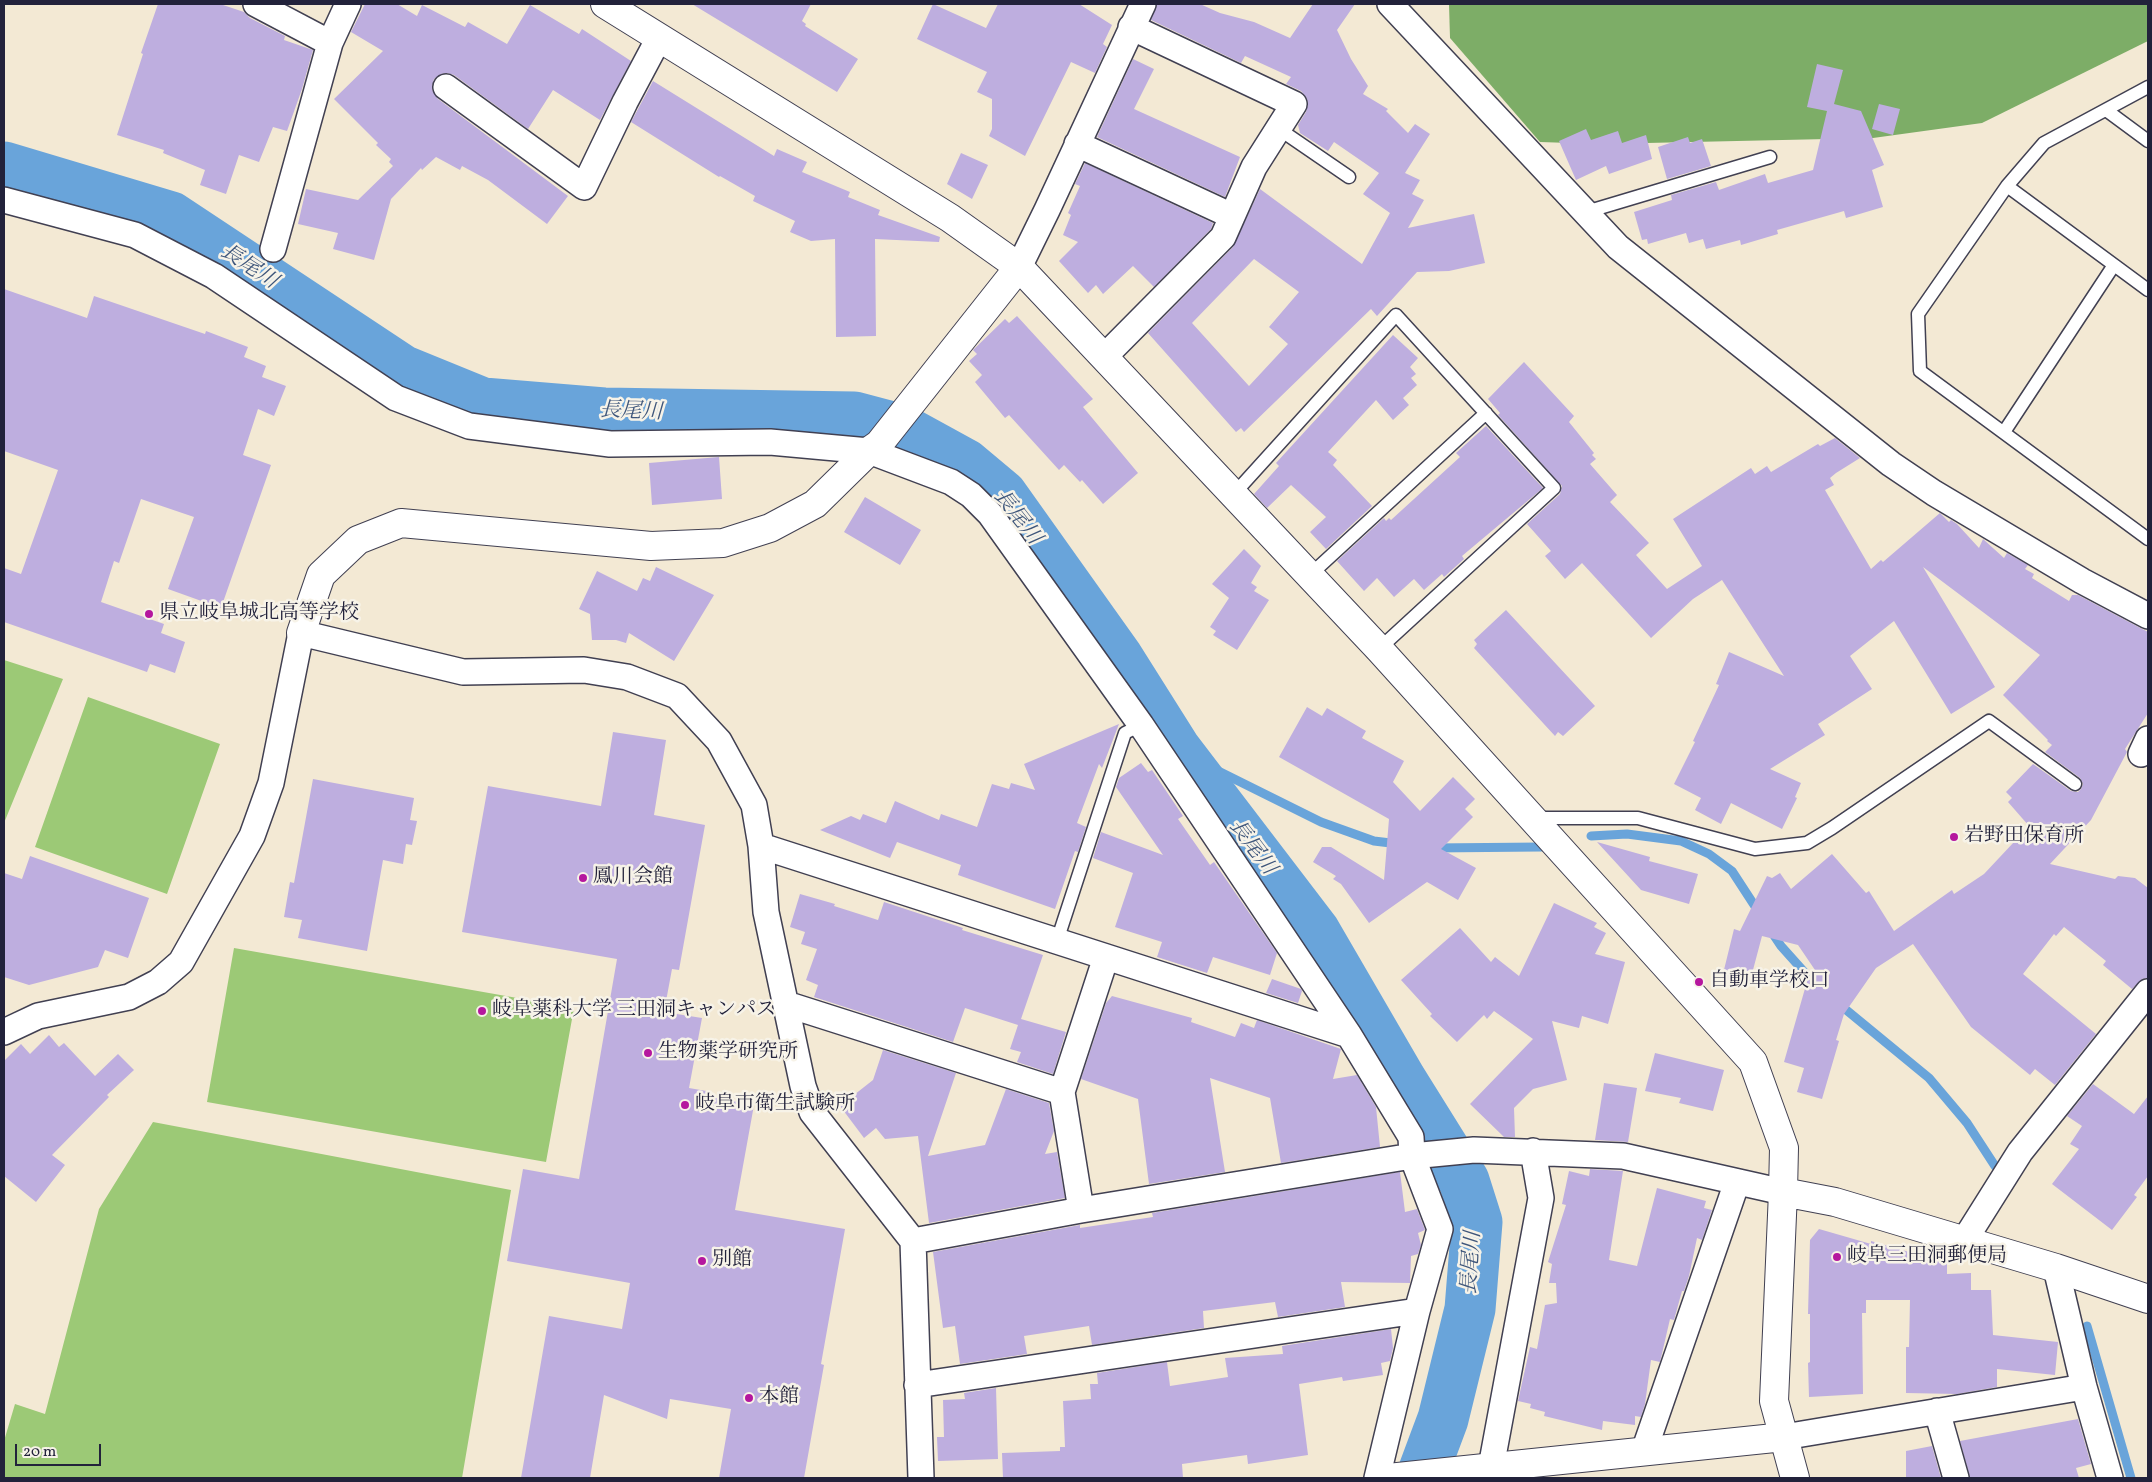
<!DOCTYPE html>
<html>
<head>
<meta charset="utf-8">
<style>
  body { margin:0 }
  #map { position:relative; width:2152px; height:1482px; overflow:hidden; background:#f3e9d4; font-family:Vollkorn,serif }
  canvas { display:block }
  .frame { position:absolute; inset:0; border:5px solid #22223b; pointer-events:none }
  .scale { position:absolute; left:15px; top:1444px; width:86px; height:22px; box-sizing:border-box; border:2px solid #22223b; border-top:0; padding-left:6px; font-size:15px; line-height:18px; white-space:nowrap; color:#22223b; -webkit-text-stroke:4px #f7f3e8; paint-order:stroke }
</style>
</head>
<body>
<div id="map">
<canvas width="2152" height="1482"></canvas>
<div class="frame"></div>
<div class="scale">20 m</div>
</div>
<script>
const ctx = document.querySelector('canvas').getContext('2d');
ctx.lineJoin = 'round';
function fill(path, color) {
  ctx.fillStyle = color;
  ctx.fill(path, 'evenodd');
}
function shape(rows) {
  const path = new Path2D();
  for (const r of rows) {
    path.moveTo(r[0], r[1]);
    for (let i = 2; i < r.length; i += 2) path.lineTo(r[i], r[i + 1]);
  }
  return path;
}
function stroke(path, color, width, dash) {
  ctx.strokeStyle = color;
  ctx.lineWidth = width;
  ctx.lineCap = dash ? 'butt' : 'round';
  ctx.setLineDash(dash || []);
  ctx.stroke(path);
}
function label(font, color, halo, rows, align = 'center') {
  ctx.font = font + ' Vollkorn,"Noto Serif JP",serif';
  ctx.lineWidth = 5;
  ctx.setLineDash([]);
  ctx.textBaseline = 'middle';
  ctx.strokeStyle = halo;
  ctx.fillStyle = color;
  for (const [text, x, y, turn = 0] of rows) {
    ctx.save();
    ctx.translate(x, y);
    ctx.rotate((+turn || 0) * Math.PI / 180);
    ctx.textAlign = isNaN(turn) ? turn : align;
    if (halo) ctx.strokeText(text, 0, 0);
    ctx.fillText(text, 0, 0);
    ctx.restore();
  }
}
const green = shape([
  [4,660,63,679,4,823],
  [88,697,220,744,167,894,35,847],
  [234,948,574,1008,546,1162,207,1102],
  [153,1122,511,1190,462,1478,4,1478,4,1441,15,1404,45,1414,99,1209]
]);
const forest = shape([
  [1449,4,2148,4,2148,41,1982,123,1873,138,1601,144,1540,142,1450,38]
]);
const stream = shape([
  [1176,750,1321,822,1374,841,1399,844],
  [1591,836,1627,834,1681,841,1709,854,1732,871,1760,914],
  [1432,848,1541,847],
  [1771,931,1781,946,1815,984],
  [1839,1004,1929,1078,1967,1123,1995,1166],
  [2087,1326,2131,1478]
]);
const river = shape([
  [4,167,171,217,402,370,483,403,604,413,854,417,903,430,965,464,1002,495,1118,658,1176,750,1315,932,1401,1080,1464,1181,1477,1222,1470,1309,1443,1419,1421,1478]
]);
const building = shape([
  [158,4,220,4,244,12,250,18,285,36,284,40,313,50,302,89,287,131,273,127,259,162,239,155,226,194,200,185,205,170,163,153,164,150,117,135,143,54,141,53],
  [365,4,397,4,417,16,422,5,465,27,468,22,507,44,530,5,579,34,582,29,631,61,600,120,553,90,528,129,454,75,447,73,441,74,434,79,432,86,433,92,438,99,568,196,547,224,488,180,462,166,460,170,436,157,422,170,421,168,391,199,374,260,333,249,338,233,298,224,306,189,358,200,393,166,389,162,391,159,376,145,378,143,334,99,383,51,351,32],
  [692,4,811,4,802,21,806,24,805,26,858,59,837,92],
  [933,4,986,28,998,4,1079,4,1112,25,1103,44,1107,47,1095,73,1071,62,1025,156,989,136,992,129,992,99,977,92,987,72,917,39],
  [1157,4,1200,4,1220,13,1254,22,1290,38,1313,4,1355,4,1337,30,1351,59,1368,86,1363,94,1388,109,1386,111,1408,133,1415,124,1430,134,1405,173,1420,180,1412,194,1424,200,1408,228,1474,214,1485,263,1449,271,1417,272,1377,316,1371,309,1244,432,1241,428,1236,432,1148,333,1233,247,1260,189,1362,264,1390,213,1363,194,1379,173,1334,142,1328,151,1300,133,1298,125,1306,112,1308,103,1306,97,1301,91,1286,84,1291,77,1245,56,1241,63,1151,20],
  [1254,259,1299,292,1269,327,1288,344,1249,386,1192,323],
  [1133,59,1154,69,1134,109,1240,157,1225,197,1097,137],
  [1817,64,1843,70,1834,104,1861,111,1884,165,1872,170,1883,207,1846,218,1844,211,1777,230,1778,234,1741,245,1740,240,1706,249,1703,239,1689,243,1686,233,1648,244,1647,239,1642,240,1634,212,1672,200,1671,195,1716,182,1719,190,1765,174,1768,183,1813,170,1827,111,1807,107],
  [653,81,774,156,777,149,807,162,802,172,850,192,848,197,880,210,878,215,940,237,939,242,875,239,876,336,836,337,835,239,811,241,790,232,795,221,753,201,755,196,720,176,719,177,631,122],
  [1879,104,1900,109,1893,135,1872,129],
  [1586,129,1591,140,1618,131,1622,143,1646,135,1652,159,1609,174,1606,166,1576,180,1559,141],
  [1688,137,1690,143,1702,139,1711,166,1667,179,1658,147],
  [961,153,988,165,972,199,947,184],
  [1085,163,1213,223,1211,229,1154,287,1133,266,1103,294,1096,285,1088,293,1059,261,1078,242,1063,235,1071,215,1068,213,1080,186,1075,184],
  [4,289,87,318,94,296,205,334,206,331,248,347,244,357,266,366,262,377,286,386,274,416,258,409,243,455,271,465,221,608,168,589,194,517,141,499,119,563,114,561,101,602,164,624,161,633,185,642,175,673,150,664,147,672,4,622,4,568,21,574,58,470,4,451],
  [1017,316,1093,399,1083,407,1138,473,1103,504,1082,480,1080,482,1064,465,1059,470,1009,415,1005,418,975,382,982,375,969,361,977,354,973,350,1005,319,1009,323],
  [1393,335,1418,358,1410,367,1416,374,1411,378,1417,385,1403,398,1409,405,1393,420,1376,400,1328,452,1337,460,1333,465,1372,506,1326,549,1310,532,1326,517,1291,485,1267,508,1254,494,1279,466,1276,463],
  [1524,362,1574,416,1569,422,1594,453,1592,455,1596,459,1590,464,1617,495,1610,502,1649,543,1636,555,1667,589,1702,566,1673,519,1751,468,1755,474,1767,466,1771,472,1818,444,1820,446,1835,438,1860,458,1836,473,1830,478,1834,485,1825,490,1871,569,1881,560,1883,562,1940,513,1949,522,1951,520,1957,524,1979,548,1983,539,2004,558,2007,553,2028,565,2025,569,2034,574,2032,578,2069,601,2072,595,2078,595,2148,632,2148,713,2125,749,2127,752,2091,820,2050,864,2115,879,2118,876,2135,878,2148,888,2148,978,2142,979,2132,989,2103,965,2106,961,2064,927,2056,936,2054,934,2023,974,2096,1034,2055,1085,2035,1069,2030,1075,1971,1027,1913,944,1876,968,1844,1014,1836,1040,1839,1041,1822,1099,1797,1092,1804,1068,1784,1062,1808,978,1815,970,1798,945,1762,936,1749,985,1722,978,1734,929,1740,931,1767,876,1772,878,1780,873,1791,889,1832,854,1866,893,1869,891,1894,931,1952,890,1954,894,1984,874,2029,826,2008,802,2012,798,2006,792,2033,764,2071,791,2078,792,2081,789,2083,784,2080,778,2045,752,2052,745,2047,741,2048,740,2003,695,2040,655,1923,567,1995,687,1951,714,1894,621,1850,656,1872,689,1818,724,1825,735,1770,769,1801,783,1795,797,1797,798,1782,829,1731,803,1721,824,1695,810,1701,798,1674,784,1695,742,1693,741,1719,685,1716,684,1729,652,1784,676,1722,580,1693,599,1651,638,1582,563,1565,579,1545,556,1551,551,1527,524,1560,494,1562,486,1498,415,1500,413,1488,399],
  [1486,426,1543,488,1462,556,1464,559,1444,577,1442,574,1424,590,1414,579,1394,597,1377,578,1364,591,1337,561,1384,518,1386,521,1389,518,1391,520,1460,457,1456,453],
  [719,457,722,499,652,505,649,463],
  [865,497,921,530,900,565,844,532],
  [1244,549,1261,566,1251,583,1257,587,1254,591,1269,600,1237,650,1213,635,1216,631,1210,627,1229,598,1212,584],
  [656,567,714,595,674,661,629,633,626,643,616,640,592,640,590,614,579,609,597,571,637,591,643,578,650,581],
  [1506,610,1595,706,1563,736,1558,732,1555,736,1474,648,1477,644,1474,640],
  [1307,707,1322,716,1327,708,1366,731,1362,738,1404,761,1393,782,1420,811,1453,777,1475,799,1465,809,1473,817,1441,849,1476,868,1458,900,1427,882,1369,923,1341,884,1333,879,1336,876,1313,862,1322,847,1331,847,1384,880,1389,819,1279,757],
  [1119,724,1102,768,1099,764,1077,823,1086,827,1078,852,1075,851,1055,909,958,875,961,865,897,842,890,858,820,830,851,816,860,820,863,814,886,823,895,801,939,820,941,814,977,827,992,784,1009,789,1011,783,1035,790,1024,764],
  [613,732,666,740,654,815,705,825,679,970,672,969,664,1012,702,1018,689,1088,712,1092,711,1097,754,1105,735,1210,845,1229,821,1364,824,1365,804,1478,719,1478,731,1409,670,1399,667,1419,604,1395,590,1478,521,1478,549,1316,622,1329,630,1283,507,1261,523,1169,579,1179,617,959,462,932,488,786,601,806],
  [1141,763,1148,772,1152,770,1183,816,1178,819,1210,865,1214,862,1277,953,1270,975,1213,957,1207,973,1157,957,1162,942,1115,927,1133,873,1093,858,1101,832,1163,855,1116,787,1119,778],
  [313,779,414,798,410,820,417,821,412,845,406,844,403,864,383,860,367,951,298,938,302,920,284,917,290,882,294,883],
  [1597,842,1650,857,1649,861,1698,874,1689,904,1641,890],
  [30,856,149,898,128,958,105,950,98,967,29,985,4,977,4,873,22,879],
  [800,894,835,904,834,906,878,920,884,902,963,928,962,930,1043,955,1021,1019,1066,1032,1053,1074,1017,1062,1021,1052,1010,1049,1018,1025,965,1008,953,1042,814,997,818,985,806,980,817,949,801,944,805,932,790,927],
  [1554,903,1597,923,1594,927,1606,933,1595,954,1625,962,1608,1024,1582,1016,1579,1028,1552,1021,1567,1080,1533,1089,1514,1108,1515,1137,1504,1137,1470,1104,1533,1039,1494,1011,1487,1019,1484,1015,1457,1042,1430,1016,1432,1014,1401,980,1460,928,1491,962,1495,957,1519,976],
  [1272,979,1301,989,1302,991,1298,1003,1266,993],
  [1112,996,1192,1018,1191,1022,1235,1037,1241,1023,1254,1028,1257,1020,1341,1049,1333,1079,1357,1075,1376,1107,1380,1147,1281,1163,1270,1098,1210,1078,1225,1172,1149,1184,1138,1099,1081,1079,1106,1003],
  [49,1035,59,1047,64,1043,95,1076,118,1054,134,1070,107,1095,109,1097,52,1155,65,1165,36,1202,4,1176,4,1061,21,1044,30,1054],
  [883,1050,956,1073,928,1156,985,1145,1006,1089,1049,1103,1054,1131,1045,1154,1057,1152,1065,1198,929,1223,918,1136,885,1139,876,1128,864,1138,840,1106,873,1080],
  [1655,1053,1724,1070,1713,1111,1679,1103,1681,1098,1645,1091],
  [1604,1083,1637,1088,1628,1142,1595,1140],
  [2093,1084,2134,1114,2148,1096,2148,1176,2134,1195,2137,1197,2112,1230,2052,1184,2079,1149,2070,1144,2082,1126,2067,1116],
  [1590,1169,1623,1171,1609,1260,1637,1266,1657,1188,1706,1201,1704,1208,1712,1210,1702,1240,1697,1238,1689,1276,1684,1291,1682,1291,1674,1320,1670,1319,1660,1362,1651,1360,1645,1404,1641,1417,1635,1416,1635,1425,1603,1421,1602,1430,1544,1416,1545,1412,1530,1408,1531,1404,1518,1401,1530,1347,1537,1349,1545,1305,1557,1303,1556,1283,1549,1283,1552,1264,1548,1262,1566,1205,1562,1204,1569,1171,1589,1176],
  [1400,1172,1405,1212,1417,1209,1425,1230,1418,1233,1421,1245,1418,1254,1411,1256,1410,1283,1341,1282,1345,1307,1278,1317,1275,1302,1203,1311,1204,1328,1092,1345,1089,1326,1024,1336,1027,1354,960,1364,955,1326,943,1328,933,1252,1080,1225,1080,1228,1153,1217,1152,1213],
  [1819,1229,1871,1244,1871,1241,1947,1263,1947,1274,1971,1273,1971,1290,1991,1290,1993,1335,2058,1342,2055,1375,1997,1369,1997,1387,1957,1394,1906,1393,1906,1347,1909,1347,1910,1300,1866,1300,1866,1313,1862,1313,1863,1394,1809,1397,1808,1363,1810,1362,1810,1314,1808,1314,1810,1240],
  [1391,1329,1393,1348,1390,1361,1381,1363,1383,1375,1343,1381,1342,1377,1299,1384,1308,1455,1248,1464,1247,1455,1182,1464,1183,1478,1003,1478,1002,1453,1060,1451,1060,1447,1065,1447,1063,1401,1091,1399,1090,1384,1098,1384,1097,1373,1167,1362,1170,1386,1228,1377,1225,1358,1283,1354,1282,1346],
  [996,1388,998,1459,938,1461,937,1437,944,1437,943,1400,965,1399,964,1393],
  [2078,1419,2091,1464,2076,1468,2079,1478,1970,1478,1960,1441],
  [1932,1446,1941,1478,1906,1478,1906,1451]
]);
const service = shape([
  [2148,87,2044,143,2007,186,1918,314,1920,371,2148,539],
  [2106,110,2148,141],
  [1279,129,1349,177],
  [2007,186,2148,290],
  [1586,212,1770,157],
  [2004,432,2114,265],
  [1233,495,1396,315,1554,488,1379,649],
  [1310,575,1486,413],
  [1536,818,1638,818,1755,849,1807,843,1832,828,1989,721,2075,784],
  [1057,941,1125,733,1141,725]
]);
const minor = shape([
  [256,4,330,43],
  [1390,4,1618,247,1891,464,1934,493,2082,581,2148,616],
  [446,87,584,187,625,102,659,38],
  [1077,144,1232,216],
  [4,200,135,235,214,276,396,398,469,426,610,444,770,442,869,451,951,482,971,495,990,514,1141,725,1349,1035,1411,1137,1412,1156,1440,1229,1417,1311,1377,1478],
  [273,249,330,43,348,4],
  [1019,267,1047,210,1143,4],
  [1104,357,1223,237,1254,167,1294,104,1131,27],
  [2141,754,2148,739],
  [761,846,1349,1035],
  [786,1004,1062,1092],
  [4,1032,38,1016,129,997,158,982,181,962,252,836,271,783,301,633,463,672,584,670,627,677,677,696,719,741,754,805,761,846,766,912,803,1086,812,1112,913,1241],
  [1081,1210,1062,1092,1106,957],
  [1964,1241,2020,1152,2148,992],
  [2056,1268,2084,1387,2110,1478],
  [917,1385,1417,1311],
  [1937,1411,1956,1478],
  [1784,1437,2084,1387],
  [1644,1451,1737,1182],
  [921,1478,913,1241,1081,1210,1412,1156,1474,1150,1623,1156,1783,1192],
  [1489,1478,1541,1198,1533,1151]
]);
const tertiary = shape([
  [605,4,950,218,1019,267,1379,649,1753,1062,1784,1148,1783,1192,1835,1202,2056,1268,2148,1299],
  [301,633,321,575,358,540,401,523,651,546,723,543,770,528,815,504,869,451,879,444,1019,267],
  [1783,1192,1774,1401,1795,1478],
  [1388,1478,1784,1437]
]);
const markers = [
  [149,614,5,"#b5179e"],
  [1954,837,5,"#b5179e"],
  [583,878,5,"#b5179e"],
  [1699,982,5,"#b5179e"],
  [482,1011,5,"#b5179e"],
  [648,1053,5,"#b5179e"],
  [685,1105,5,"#b5179e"],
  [1837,1257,5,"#b5179e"],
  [702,1261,5,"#b5179e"],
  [749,1398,5,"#b5179e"]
];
const poiNames = [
  ["県立岐阜城北高等学校",159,614],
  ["岩野田保育所",1964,837],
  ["鳳川会館",593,878],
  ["自動車学校口",1709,982],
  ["岐阜薬科大学 三田洞キャンパス",492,1011],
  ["生物薬学研究所",658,1053],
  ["岐阜市衛生試験所",695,1105],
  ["岐阜三田洞郵便局",1847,1257],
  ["別館",712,1261],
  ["本館",759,1398]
];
const waterNames = [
  ["長尾川",248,268,33],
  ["長尾川",631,413,2],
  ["長尾川",1016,518,52],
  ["長尾川",1251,848,53],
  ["長尾川",1473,1263,-86]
];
fill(green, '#9cc976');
fill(forest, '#7dad67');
stroke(stream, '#69a4da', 9);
stroke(river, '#69a4da', 51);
fill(building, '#beaedf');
stroke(service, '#414052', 15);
stroke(minor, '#414052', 28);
stroke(tertiary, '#414052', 30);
stroke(service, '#fff', 12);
stroke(minor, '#fff', 25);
stroke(tertiary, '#fff', 28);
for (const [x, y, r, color] of markers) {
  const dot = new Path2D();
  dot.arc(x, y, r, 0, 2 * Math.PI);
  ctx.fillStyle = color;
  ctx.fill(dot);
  stroke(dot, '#f7f3e8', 2);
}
label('20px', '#22223b', '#f7f3e8', poiNames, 'left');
label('italic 21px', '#3e567b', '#f7f3e8', waterNames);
</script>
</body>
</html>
